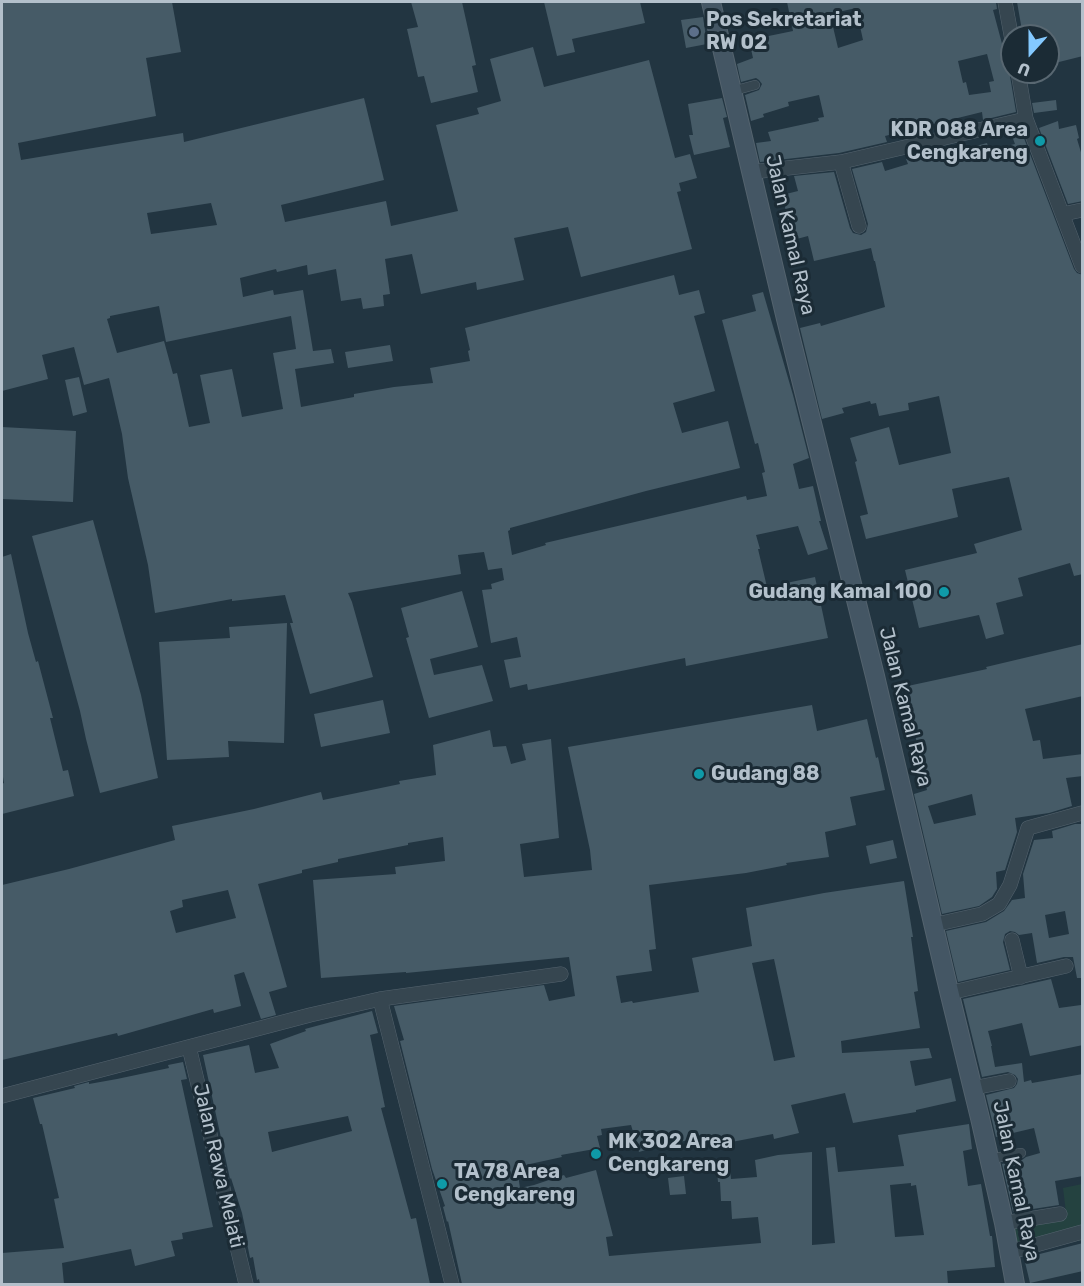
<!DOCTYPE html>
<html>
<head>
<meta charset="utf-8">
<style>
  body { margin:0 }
  #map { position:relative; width:1084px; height:1286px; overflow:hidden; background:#223541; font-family:Rubik,sans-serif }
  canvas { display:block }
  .frame { position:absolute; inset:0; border:3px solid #b3c0cb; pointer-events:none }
  .north { position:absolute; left:1000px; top:24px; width:60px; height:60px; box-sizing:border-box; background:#1b2b35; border:2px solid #586771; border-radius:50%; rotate:201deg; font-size:16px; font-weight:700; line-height:24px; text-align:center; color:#b3c0cb }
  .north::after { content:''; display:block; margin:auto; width:21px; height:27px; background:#84c9ff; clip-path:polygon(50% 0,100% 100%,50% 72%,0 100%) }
</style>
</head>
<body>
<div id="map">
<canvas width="1084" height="1286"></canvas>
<div class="frame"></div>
<div class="north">U</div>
</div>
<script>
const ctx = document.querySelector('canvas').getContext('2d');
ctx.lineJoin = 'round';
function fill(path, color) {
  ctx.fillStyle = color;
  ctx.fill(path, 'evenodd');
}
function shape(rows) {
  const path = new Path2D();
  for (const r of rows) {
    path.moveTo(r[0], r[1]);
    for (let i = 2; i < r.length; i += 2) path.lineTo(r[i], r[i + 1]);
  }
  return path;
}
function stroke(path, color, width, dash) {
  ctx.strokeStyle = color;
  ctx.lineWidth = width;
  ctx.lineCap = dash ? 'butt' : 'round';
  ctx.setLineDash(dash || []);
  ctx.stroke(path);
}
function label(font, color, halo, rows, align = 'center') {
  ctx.font = font + ' Rubik,sans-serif';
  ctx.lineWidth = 6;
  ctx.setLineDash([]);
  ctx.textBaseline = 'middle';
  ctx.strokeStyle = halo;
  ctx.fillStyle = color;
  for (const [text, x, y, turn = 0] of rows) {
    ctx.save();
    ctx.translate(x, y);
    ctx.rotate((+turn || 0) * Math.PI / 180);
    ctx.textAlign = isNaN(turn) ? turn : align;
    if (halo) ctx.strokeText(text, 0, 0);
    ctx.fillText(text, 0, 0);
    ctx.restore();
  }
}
const green = shape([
  [1082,1184,1082,1240,1020,1254,1013,1226,1066,1213,1063,1188]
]);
const building = shape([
  [2,2,172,2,181,52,146,58,156,116,18,143,21,160,183,133,184,142,364,98,384,180,281,205,285,222,386,201,391,226,458,211,436,125,479,114,477,108,501,101,490,59,533,47,544,87,649,60,675,158,690,154,697,178,679,183,681,191,677,192,692,249,581,277,568,227,514,238,524,280,477,290,476,282,421,294,412,254,385,259,390,294,383,295,384,306,363,309,361,298,341,301,336,269,308,275,307,265,277,272,276,269,240,278,243,297,273,290,274,295,303,290,313,351,331,349,334,363,295,369,301,407,354,397,354,394,394,387,433,383,430,368,470,361,468,351,470,350,465,328,674,275,679,295,699,290,705,313,694,316,715,391,673,403,682,433,728,421,740,468,646,491,510,528,510,530,508,531,512,555,546,545,545,543,746,496,747,500,767,496,762,473,765,472,758,443,755,444,722,320,756,311,752,295,763,292,793,395,809,458,793,464,799,489,813,486,821,521,819,521,828,549,808,555,798,526,756,535,760,549,758,549,767,587,815,577,828,638,686,666,685,658,528,690,527,684,510,688,504,660,521,657,517,637,491,643,482,590,492,589,491,584,504,580,502,568,488,570,484,552,458,555,461,574,348,593,352,602,373,677,310,694,290,623,293,623,285,595,232,601,232,599,155,613,148,565,128,478,122,434,109,378,84,385,74,347,42,355,48,379,2,391],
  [211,203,217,225,151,234,147,213],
  [159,306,166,342,291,316,296,349,273,353,283,409,242,417,232,369,200,375,210,423,189,427,177,373,173,374,164,341,117,353,107,319,110,318,110,316],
  [411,2,462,2,476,65,472,66,478,92,431,103,424,76,418,77,407,29,418,27],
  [544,2,640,2,645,23,572,39,575,52,557,56],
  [787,2,996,2,997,9,993,10,1009,70,1016,112,983,120,982,112,885,136,887,142,839,153,760,162,756,143,771,141,768,132,819,121,818,118,824,117,819,95,788,102,789,106,763,114,764,117,751,121,745,95,759,90,762,84,759,80,756,78,741,82,737,64,753,58,749,40,793,31],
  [856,8,863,40,838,48,830,14],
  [987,54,994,81,989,82,991,92,969,95,966,82,963,83,958,61],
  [1017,2,1083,2,1083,56,1055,63,1055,61,1048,63,1048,36,1023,36],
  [703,17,707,44,686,48,681,20],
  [722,98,727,117,723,118,730,147,694,155,689,135,693,135,688,104],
  [1056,100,1057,110,1034,113,1032,103],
  [1058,121,1059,129,1076,125,1079,138,1077,139,1083,159,1083,201,1068,204,1039,128],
  [1022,133,1074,269,1077,273,1083,275,1083,574,1074,576,1070,563,1018,578,1023,596,996,603,1004,634,986,639,979,615,919,628,905,570,977,553,974,544,1022,530,1009,477,952,489,958,517,866,539,860,516,868,514,855,462,857,461,850,438,889,427,899,465,951,453,939,396,908,403,909,410,879,416,876,403,871,404,870,401,842,408,844,413,822,419,800,328,820,323,821,326,885,307,875,261,874,261,871,248,814,261,808,236,793,240,782,195,798,191,794,176,834,172,850,228,853,233,861,235,866,232,868,224,852,169,882,162,885,171,908,164,906,159,952,146,953,152,987,143,989,150,1015,144,1012,136],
  [390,345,393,361,348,368,345,352],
  [79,377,87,412,73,416,65,380],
  [2,427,76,431,73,502,2,499],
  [93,520,141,695,158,778,100,793,86,739,80,711,32,536],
  [11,554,28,633,36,662,38,661,53,718,50,718,63,771,68,770,74,796,2,814,2,784,4,783,2,771,2,557],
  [462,591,478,647,430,659,434,675,482,665,493,701,429,718,406,638,409,637,401,608],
  [287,623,284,743,228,741,229,757,167,760,159,642,230,638,229,627],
  [1083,644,1083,696,1025,709,1033,741,1040,740,1043,759,1083,754,1083,776,1066,778,1072,806,1049,813,1015,818,1017,832,1005,870,996,872,997,889,992,897,979,906,942,914,914,794,927,790,921,767,923,767,903,687,987,669,986,667],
  [972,794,976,815,934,824,928,806],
  [383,700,390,733,321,747,314,714],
  [812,705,817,731,867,719,876,758,878,757,885,790,850,797,856,825,825,832,829,857,786,863,787,865,746,873,649,885,656,949,649,950,652,971,616,976,621,1003,632,1001,633,1003,699,992,692,958,752,946,746,908,824,893,904,881,913,937,911,937,918,991,914,992,920,1028,841,1041,842,1053,929,1048,932,1058,910,1061,915,1086,951,1078,956,1101,916,1110,916,1112,853,1123,845,1093,791,1105,799,1133,774,1139,773,1134,711,1146,709,1136,659,1146,639,1152,631,1125,601,1129,602,1135,597,1136,600,1148,561,1155,562,1157,530,1164,531,1166,517,1168,520,1188,534,1185,564,1175,566,1178,596,1170,613,1236,606,1237,609,1256,761,1243,758,1217,732,1219,731,1201,721,1201,720,1182,718,1182,717,1171,730,1169,731,1179,757,1177,755,1160,778,1155,812,1152,812,1245,835,1243,826,1148,835,1147,838,1172,904,1166,898,1135,969,1124,972,1149,963,1151,968,1186,981,1184,990,1236,992,1236,995,1267,947,1271,948,1284,462,1284,448,1221,447,1222,443,1207,445,1206,432,1169,400,1041,404,1040,394,1006,544,985,549,1001,575,996,569,957,406,973,406,972,321,978,313,880,396,874,395,867,445,861,443,837,408,843,408,845,338,859,338,862,302,870,302,873,258,884,287,987,269,992,276,1015,261,1019,244,972,234,975,241,1006,214,1013,213,1009,118,1036,117,1033,2,1060,2,885,69,869,175,840,172,826,254,809,321,792,323,800,400,784,399,781,436,775,433,745,490,730,493,747,506,746,511,764,526,760,522,744,551,739,559,838,520,844,524,877,592,870,590,850,568,747],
  [228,890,236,918,176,933,170,911,183,907,182,900],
  [774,959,795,1057,774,1061,752,963],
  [911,1183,911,1186,916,1185,924,1235,895,1237,890,1185],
  [1075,824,1083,824,1083,978,1077,978,1073,957,1064,957,1037,963,1032,933,1019,935,1015,932,1010,931,1005,934,1003,942,1010,970,958,982,946,931,986,922,1004,911,1012,900,1025,898,1023,874,1034,840,1053,838,1052,831],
  [1065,911,1069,934,1049,938,1045,915],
  [893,840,897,858,870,864,866,846],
  [1051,979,1059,1008,1081,1005,1083,1016,1083,1045,1030,1056,1022,1023,988,1031,992,1046,991,1046,995,1067,1022,1063,1024,1082,1031,1080,1032,1083,1083,1074,1083,1176,1055,1181,1059,1205,1013,1212,1002,1164,1022,1160,1026,1157,1040,1153,1034,1128,996,1137,986,1095,1014,1088,1017,1084,1018,1079,1015,1075,1008,1072,982,1077,963,999],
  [372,1011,378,1033,370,1035,385,1107,381,1108,411,1219,416,1218,430,1284,260,1284,259,1279,257,1280,253,1257,250,1258,247,1243,248,1242,242,1213,231,1178,230,1179,203,1055,249,1045,255,1073,279,1068,270,1044,306,1031,305,1029],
  [348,1116,352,1131,272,1152,268,1132],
  [183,1062,187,1079,181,1080,213,1227,182,1233,183,1239,171,1241,175,1256,135,1266,131,1249,62,1263,64,1284,2,1284,2,1253,64,1248,54,1199,59,1198,42,1124,40,1124,33,1098,75,1088,74,1086,89,1082,89,1084,117,1079,169,1068,168,1065],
  [684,1176,686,1194,670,1195,668,1178],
  [1083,1243,1083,1271,1030,1283,1024,1258]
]);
const pedestrian = shape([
  [733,91,755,85],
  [990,1159,1021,1153]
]);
const minor = shape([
  [1005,2,1012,40],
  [1018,72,1026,119,1082,266],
  [841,162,859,226],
  [752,172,841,162,1026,119],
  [1063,214,1082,210],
  [933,925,982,914,999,904,1010,885,1028,828,1082,813],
  [1012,940,1021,977],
  [949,993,1066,966],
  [380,999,452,1284],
  [189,1047,246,1284],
  [973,1088,1009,1081],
  [2,1096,310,1015,380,999,561,974],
  [1004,1223,1060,1214],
  [1010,1251,1021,1249,1082,1232]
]);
const secondary = shape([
  [711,2,786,319,875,676,949,991,980,1118,1004,1223,1015,1284]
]);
const markers = [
  [694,32,6,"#5c6f8a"],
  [1040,141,6,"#0f9aa8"],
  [944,592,6,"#0f9aa8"],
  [699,774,6,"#0f9aa8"],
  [596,1154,6,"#0f9aa8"],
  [442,1184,6,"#0f9aa8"]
];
const poiNames = [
  ["Pos Sekretariat",706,20],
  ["RW 02",706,43],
  ["KDR 088 Area",1028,130,"right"],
  ["Cengkareng",1028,153,"right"],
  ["Gudang Kamal 100",932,592,"right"],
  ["Gudang 88",711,774],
  ["MK 302 Area",608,1142],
  ["Cengkareng",608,1165],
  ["TA 78 Area",454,1172],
  ["Cengkareng",454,1195]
];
const streetNames = [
  ["Jalan Kamal Raya",790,235,77],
  ["Jalan Kamal Raya",905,707,76],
  ["Jalan Rawa Melati",218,1166,77],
  ["Jalan Kamal Raya",1016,1181,78]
];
fill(green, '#244240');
fill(building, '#465b67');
stroke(pedestrian, '#54636e', 10);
stroke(minor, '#54636e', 15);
stroke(secondary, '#54636e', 20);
stroke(pedestrian, '#364650', 9);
stroke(minor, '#364650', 14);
stroke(secondary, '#445664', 18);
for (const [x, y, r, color] of markers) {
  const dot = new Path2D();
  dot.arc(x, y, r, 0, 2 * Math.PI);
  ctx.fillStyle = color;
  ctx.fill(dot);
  stroke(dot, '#1b2b35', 2);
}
label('bold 20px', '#b3c0cb', '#1b2b35', poiNames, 'left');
label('20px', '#b3c0cb', '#1b2b35', streetNames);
</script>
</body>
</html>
